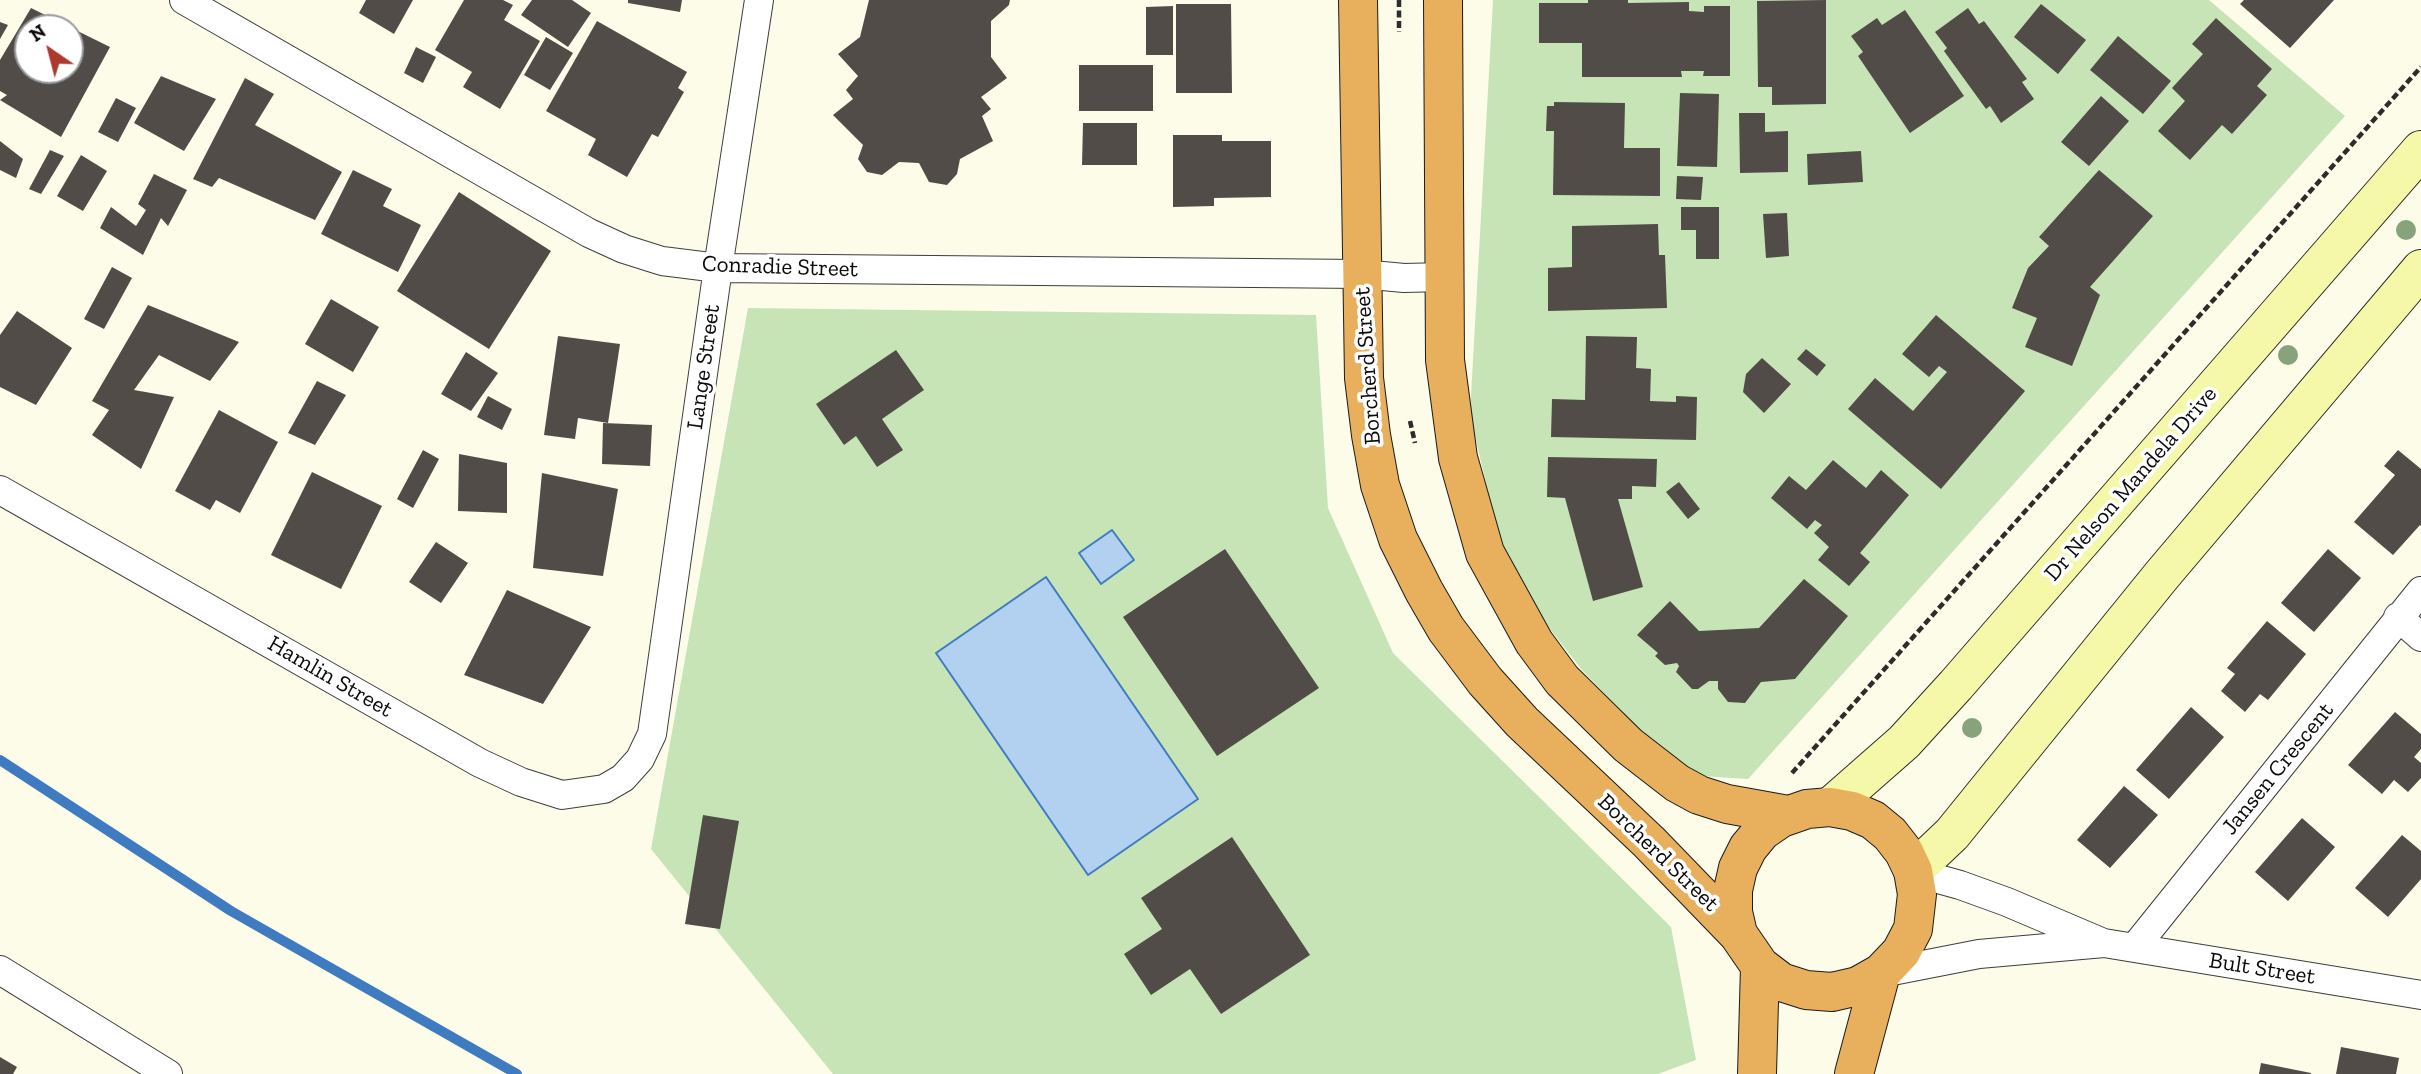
<!DOCTYPE html>
<html>
<head>
<meta charset="utf-8">
<style>
  body { margin:0 }
  #map { position:relative; width:2421px; height:1074px; overflow:hidden; background:#fdfce8; font-family:"Zilla Slab",serif }
  canvas { display:block }
  .north { position:absolute; left:14px; top:14px; width:70px; height:70px; box-sizing:border-box; background:#fff; border:2px solid #9d9d9d; border-radius:50%; rotate:325deg; font-size:19px; font-weight:700; line-height:28px; text-align:center; color:#0a0a0a }
  .north::after { content:''; display:block; margin:auto; width:24px; height:32px; background:#ad3a2f; clip-path:polygon(50% 0,100% 100%,50% 72%,0 100%) }
</style>
</head>
<body>
<div id="map">
<canvas width="2421" height="1074"></canvas>
<div class="north">N</div>
</div>
<script>
const c = document.querySelector('canvas').getContext('2d');
c.lineJoin = 'round';
function fill(path, color) {
  c.fillStyle = color;
  c.fill(path, 'evenodd');
}
function poly(rows) {
  const path = new Path2D();
  for (const r of rows) {
    path.moveTo(r[0], r[1]);
    for (let i = 2; i < r.length; i += 2) path.lineTo(r[i], r[i + 1]);
  }
  return path;
}
function stroke(path, color, width, dash) {
  c.strokeStyle = color;
  c.lineWidth = width;
  c.lineCap = dash ? 'butt' : 'round';
  c.setLineDash(dash || []);
  c.stroke(path);
}
function write(font, color, halo, rows, align = 'center') {
  c.font = font + ' "Zilla Slab",serif';
  c.lineWidth = 7;
  c.setLineDash([]);
  c.textBaseline = 'middle';
  c.strokeStyle = halo;
  c.fillStyle = color;
  for (const [text, x, y, turn = 0] of rows) {
    c.save();
    c.translate(x, y);
    c.rotate((+turn || 0) * Math.PI / 180);
    c.textAlign = isNaN(turn) ? turn : align;
    if (halo) c.strokeText(text, 0, 0);
    c.fillText(text, 0, 0);
    c.restore();
  }
}
const green = poly([
  [1493,0,2209,0,2345,116,1748,779,1701,776,1657,748,1582,670,1535,610,1499,540,1470,414],
  [748,308,1316,315,1328,508,1393,653,1671,927,1696,1060,1658,1074,833,1074,651,849]
]);
const water = poly([
  [1112,530,1134,560,1101,584,1079,553,1112,530],
  [1046,577,1198,799,1088,875,936,653,1046,577]
]);
const stream = poly([
  [0,760,231,911,517,1074]
]);
const building = poly([
  [366,0,413,0,394,34,359,13],
  [464,0,503,0,513,5,504,20,540,41,500,109,463,87,472,72,435,50],
  [532,0,572,0,591,13,568,47,521,15],
  [628,0,682,0,680,12,628,3],
  [869,0,1010,0,1009,5,991,21,991,57,1007,78,981,97,991,109,982,116,993,141,960,159,957,174,947,185,929,182,919,163,899,162,882,175,867,172,858,159,863,145,833,115,853,99,846,90,858,76,838,54,860,37],
  [1588,0,1628,0,1628,3,1689,2,1689,11,1704,12,1704,6,1730,6,1730,76,1703,76,1704,71,1681,71,1682,77,1582,77,1582,43,1539,43,1539,3,1588,3],
  [1826,0,1826,104,1772,105,1772,87,1758,87,1757,1],
  [2244,0,2334,0,2290,48,2240,4],
  [1176,4,1231,4,1232,93,1176,93],
  [2041,4,2086,40,2058,74,2014,37],
  [1173,6,1173,55,1146,55,1146,7],
  [31,8,110,47,61,137,0,100,7,95,0,91,0,60],
  [28,28,70,28,70,70,28,70],
  [1968,8,1979,24,1984,21,2027,79,2022,82,2034,99,2001,123,1990,106,1986,109,1944,51,1947,48,1935,32],
  [1905,10,1964,96,1910,133,1858,56,1863,52,1851,36,1877,18,1882,25],
  [2216,18,2272,69,2257,86,2267,95,2232,134,2222,125,2190,160,2158,131,2185,101,2172,88,2203,54,2192,44],
  [597,21,687,72,678,88,684,92,658,137,652,134,627,177,588,155,596,139,546,111],
  [0,22,8,25,0,39],
  [2118,36,2171,81,2143,114,2090,70],
  [546,37,573,53,550,90,524,75],
  [416,47,436,57,423,83,404,73],
  [1079,65,1153,65,1153,111,1079,111],
  [161,76,216,99,184,151,134,123],
  [245,78,274,94,255,125,342,172,315,220,219,178,212,187,193,179],
  [1680,93,1719,94,1717,167,1677,166],
  [2101,96,2129,121,2089,166,2061,142],
  [116,98,136,108,118,142,98,132],
  [1554,102,1625,103,1624,148,1660,148,1660,196,1553,195,1554,131,1546,131,1547,106,1554,106],
  [1739,113,1765,113,1765,132,1788,131,1788,172,1740,173],
  [1083,123,1137,123,1137,165,1082,165],
  [1173,135,1222,135,1222,141,1271,141,1271,197,1214,198,1214,206,1173,207],
  [0,141,23,159,16,178,0,170],
  [50,150,64,156,41,194,29,189],
  [1861,151,1863,182,1808,185,1807,154],
  [81,155,107,171,83,211,57,196],
  [353,170,392,189,383,206,421,225,398,272,321,234],
  [2099,170,2153,216,2090,287,2100,295,2072,366,2025,347,2037,318,2012,308,2028,268,2049,246,2039,237],
  [154,174,187,190,168,226,161,218,143,255,100,228,111,207,136,226,146,210,138,204],
  [1677,176,1703,177,1701,200,1676,199],
  [459,192,551,251,489,349,397,291],
  [1681,207,1719,207,1719,259,1696,259,1696,230,1681,230],
  [1787,213,1789,256,1766,258,1763,214],
  [1658,224,1659,255,1665,255,1667,308,1548,311,1548,268,1572,267,1572,226],
  [112,267,132,278,104,329,84,319],
  [331,299,379,327,353,372,305,344],
  [148,305,239,342,210,381,159,355,134,390,174,397,141,469,92,435,109,410,92,401],
  [17,311,72,348,36,405,0,387,0,335],
  [1936,315,2025,391,1941,489,1848,409,1875,378,1913,411,1947,372,1939,366,1929,377,1902,354],
  [558,336,620,344,608,423,578,418,575,439,544,435],
  [1586,336,1637,337,1636,368,1651,369,1650,401,1676,402,1676,396,1697,397,1696,440,1551,437,1552,399,1585,400],
  [1806,349,1826,365,1817,376,1797,359],
  [896,350,924,390,882,419,903,450,877,467,856,436,844,445,816,404],
  [466,352,498,373,471,411,441,394],
  [1762,358,1791,384,1764,413,1743,392,1746,374],
  [317,381,346,395,315,445,288,433],
  [488,396,512,409,502,430,477,417],
  [219,410,278,442,240,513,216,500,210,510,175,491],
  [603,423,652,425,650,466,602,464],
  [423,450,439,459,413,508,397,499],
  [2398,450,2421,469,2421,526,2420,525,2393,555,2354,522,2395,475,2384,466],
  [459,454,507,463,507,513,458,511],
  [1548,457,1657,459,1656,487,1632,486,1632,499,1618,499,1643,587,1593,601,1565,498,1547,497],
  [1833,460,1866,488,1881,470,1909,495,1860,553,1870,562,1849,586,1818,560,1829,547,1814,533,1822,525,1815,520,1807,529,1771,498,1789,476,1806,490],
  [312,472,382,506,341,589,271,555],
  [542,473,618,489,603,576,533,568],
  [1679,482,1700,509,1688,519,1666,492],
  [436,542,468,563,441,603,409,582],
  [1225,549,1319,688,1217,756,1123,617],
  [2328,549,2361,578,2314,632,2281,603],
  [1804,579,1848,616,1795,679,1761,682,1745,703,1728,702,1718,689,1718,681,1709,681,1698,689,1692,689,1676,672,1679,666,1677,663,1665,665,1655,656,1658,653,1637,635,1670,601,1699,631,1759,628],
  [507,590,591,627,543,704,464,675],
  [2267,621,2306,654,2268,700,2260,694,2245,712,2221,691,2235,674,2227,668],
  [2191,707,2224,737,2169,799,2136,770],
  [2395,712,2421,734,2421,749,2414,757,2421,763,2421,778,2408,792,2394,780,2382,794,2348,765],
  [2124,786,2158,815,2110,868,2077,840],
  [703,815,739,821,720,929,685,924],
  [2302,818,2335,847,2288,901,2255,872],
  [2402,835,2421,851,2421,879,2388,917,2355,888],
  [1232,837,1310,955,1221,1014,1190,969,1151,995,1124,954,1162,929,1141,898],
  [2341,1047,2399,1058,2396,1074,2336,1074],
  [0,1057,17,1067,13,1074,0,1074],
  [2261,1063,2311,1073,2311,1074,2259,1074]
]);
const path = poly([
  [1399,0,1399,32],
  [1410,421,1415,443],
  [1792,773,2421,67]
]);
const street = poly([
  [184,0,589,233,624,249,662,261,718,268,1361,274,1404,278,1444,277],
  [0,490,480,763,521,782,562,795,604,789,623,778,640,759,652,734,718,268,759,0],
  [2398,617,2421,637],
  [1913,872,1960,885,2007,902,2101,942],
  [2135,947,2421,591],
  [0,970,168,1074],
  [1882,973,1979,954,2104,943,2421,995]
]);
const secondary = poly([
  [1830,807,1904,742,1956,685,2421,150],
  [1913,871,1952,834,2162,575,2421,269]
]);
const highway = poly([
  [1358,0,1364,378,1371,435,1380,485,1398,539,1424,591,1446,629,1485,681,1522,722,1649,842,1738,934],
  [1443,0,1445,360,1458,458,1485,553,1534,642,1562,680,1628,745,1677,783,1699,795,1727,804,1788,815],
  [1757,1074,1760,966],
  [1854,1074,1881,973,1901,952,1913,929,1917,894,1913,871,1904,852,1890,834,1873,820,1852,811,1830,807,1807,809,1781,818,1762,831,1748,848,1738,868,1733,890,1733,912,1738,934,1760,966,1781,982,1806,990,1832,992,1858,986,1881,973]
]);
const trees = [
  [2406,230],
  [2288,355],
  [1972,728]
];
const streetNames = [
  ["Conradie Street",780,267,2],
  ["Borcherd Street",1368,366,-94],
  ["Lange Street",704,367,-82],
  ["Dr Nelson Mandela Drive",2131,484,-49],
  ["Hamlin Street",330,677,30],
  ["Jansen Crescent",2278,769,-51],
  ["Borcherd Street",1658,853,44],
  ["Bult Street",2262,969,9]
];
fill(green, '#c7e4b6');
fill(water, '#b2d0f0');
stroke(water, '#3f7bc0', 2);
stroke(stream, '#3f7bc0', 10);
fill(building, '#514c47');
stroke(street, '#3d3d3d', 30);
stroke(secondary, '#2c2c2c', 40);
stroke(highway, '#1b1b1b', 40);
stroke(path, '#2c2c2c', 4.5, [7, 3.5]);
stroke(street, '#fff', 28);
stroke(secondary, '#f6f8a9', 38);
stroke(highway, '#e8af5c', 38);
c.fillStyle = '#86a37b';
for (const [x, y] of trees) {
  c.beginPath();
  c.arc(x, y, 10, 0, 2 * Math.PI);
  c.fill();
}
write('23px', '#0a0a0a', '#fff', streetNames);
</script>
</body>
</html>
